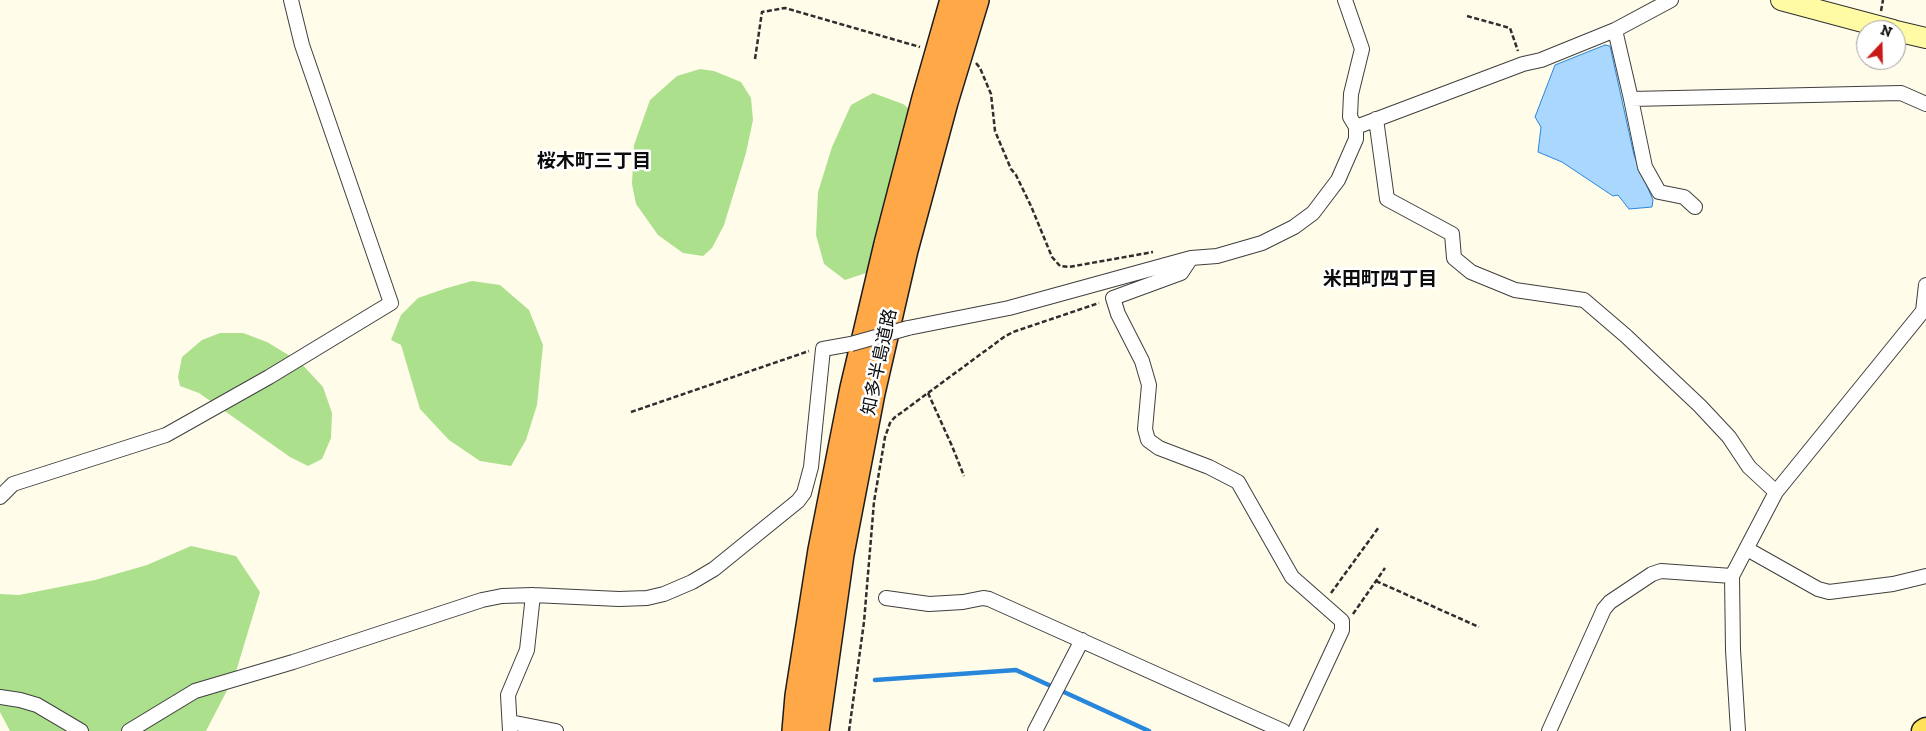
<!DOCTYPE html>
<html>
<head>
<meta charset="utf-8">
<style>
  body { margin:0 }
  #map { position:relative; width:1926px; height:731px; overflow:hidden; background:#fffcea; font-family:"Zilla Slab",serif }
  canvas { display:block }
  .north { position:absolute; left:1856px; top:20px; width:50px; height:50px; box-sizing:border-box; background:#fff; border:1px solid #9e9e9e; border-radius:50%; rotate:21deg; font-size:14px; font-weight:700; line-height:20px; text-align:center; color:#0c0c0c }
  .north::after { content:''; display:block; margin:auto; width:18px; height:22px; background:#ca1a16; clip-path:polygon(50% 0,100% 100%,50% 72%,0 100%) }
</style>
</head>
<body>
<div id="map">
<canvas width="1926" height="731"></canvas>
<div class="north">N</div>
</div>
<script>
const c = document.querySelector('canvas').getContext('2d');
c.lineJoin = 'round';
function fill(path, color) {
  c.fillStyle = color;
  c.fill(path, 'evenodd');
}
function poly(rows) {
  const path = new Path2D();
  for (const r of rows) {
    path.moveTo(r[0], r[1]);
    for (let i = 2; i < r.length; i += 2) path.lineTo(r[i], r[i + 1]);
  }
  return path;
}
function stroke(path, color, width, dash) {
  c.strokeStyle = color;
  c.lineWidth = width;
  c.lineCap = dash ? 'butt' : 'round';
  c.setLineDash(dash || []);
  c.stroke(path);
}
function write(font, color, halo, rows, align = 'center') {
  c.font = font + ' "Zilla Slab","Noto Sans JP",serif';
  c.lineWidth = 5;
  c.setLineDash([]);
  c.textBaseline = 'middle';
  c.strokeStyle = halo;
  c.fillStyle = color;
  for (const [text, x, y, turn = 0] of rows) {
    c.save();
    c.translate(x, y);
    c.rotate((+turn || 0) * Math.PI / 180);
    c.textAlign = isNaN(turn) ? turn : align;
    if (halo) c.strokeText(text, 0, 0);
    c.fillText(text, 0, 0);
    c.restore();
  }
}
const forest = poly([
  [700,69,714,71,741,82,751,98,753,120,746,153,724,225,712,248,703,256,683,253,658,235,636,204,632,184,634,145,650,100,677,76],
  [873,93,903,104,942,135,875,270,845,280,824,264,816,235,818,192,832,147,851,105],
  [472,281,500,285,529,310,543,345,537,405,526,440,511,466,480,461,449,440,420,409,401,345,391,340,401,315,418,298,447,288],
  [220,333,243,333,267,342,300,362,323,387,332,413,331,438,322,459,308,466,290,457,199,393,180,386,178,377,182,357,202,340],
  [191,546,236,556,260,592,235,675,206,731,10,731,0,712,0,594,19,595,95,580,147,565]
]);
const water = poly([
  [1605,45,1610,46,1634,155,1653,200,1652,207,1629,209,1618,195,1613,196,1562,162,1538,152,1541,127,1535,117,1555,65,1605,45]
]);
const stream = poly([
  [875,680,1016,670,1149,731]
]);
const path = poly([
  [1881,11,1883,0],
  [1467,16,1510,28,1518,51],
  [755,59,762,12,785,8,920,47],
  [976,63,980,68,991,94,995,131,1011,169,1016,175,1031,206,1052,257,1060,266,1069,267,1153,252],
  [928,393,952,446,964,476],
  [631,412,809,351],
  [1376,581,1479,627],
  [1331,593,1379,527],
  [1353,614,1385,568],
  [849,731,864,622,874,502,885,437,890,423,894,418,1004,337,1013,332,1099,303]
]);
const street = poly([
  [1615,30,1631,99,1901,93,1926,104],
  [1631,99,1645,167,1659,192,1684,197,1695,207],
  [1376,119,1387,199,1452,234,1454,258,1471,272,1515,290,1584,300,1626,336,1700,406,1729,437,1749,467,1776,492],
  [1356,127,1523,64,1541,60,1615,30,1671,0],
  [1191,258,1181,273,1113,298,1118,314,1142,361,1149,385,1145,429,1148,440,1159,448,1209,467,1238,482,1292,577,1342,621,1342,630,1295,731],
  [908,328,1009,308,1191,258,1217,256,1262,243,1294,227,1313,213,1338,180,1356,139,1356,127,1350,117,1351,94,1362,49,1345,0],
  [0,497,13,484,166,435,269,377,391,303,302,45,291,0],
  [1747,549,1818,589,1829,592,1893,584,1926,576],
  [886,598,929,604,963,602,983,598,989,599,1283,731],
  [0,697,20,700,37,705,81,731],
  [510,722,556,731],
  [129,731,195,691,293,662,482,600,502,596,533,595,619,599,647,598,664,594,692,582,714,569,798,501,804,493,811,467,823,349,851,344],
  [510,731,508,695,527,650,533,595],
  [1035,731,1082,640],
  [1549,731,1604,609,1610,602,1652,574,1661,571,1732,576],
  [1738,731,1733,650,1732,576,1776,492,1923,311,1926,285]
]);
const secondary = poly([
  [1781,0,1893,30],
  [1896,31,1926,38]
]);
const primary = poly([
  [1923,731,1926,729]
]);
const highway = poly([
  [795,731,798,696,821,550,853,388,887,244,925,98,953,0],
  [816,731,841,554,872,393,905,250,945,102,976,0]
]);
const streetBridge = poly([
  [851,344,908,328]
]);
const streetNames = [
  ["知多半島道路",880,362,-78]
];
const neighbourhoodNames = [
  ["桜木町三丁目",594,162],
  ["米田町四丁目",1380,280]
];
fill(forest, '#ade08d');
fill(water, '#a9d7fd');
stroke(water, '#2887db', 1);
stroke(stream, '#2887db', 4.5);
stroke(street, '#3f3f3f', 16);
stroke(secondary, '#2e2e2e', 22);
stroke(primary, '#1d1d1d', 25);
stroke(highway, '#1d1d1d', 28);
stroke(path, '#2e2e2e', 2.5, [5, 2.5]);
stroke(street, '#fff', 14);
stroke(secondary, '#fffba5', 20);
stroke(primary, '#ffe25a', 22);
stroke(highway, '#ffa848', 25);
stroke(streetBridge, '#3f3f3f', 16, []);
stroke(streetBridge, '#fff', 14);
write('18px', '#0c0c0c', '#fff', streetNames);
write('bold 19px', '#0c0c0c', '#fff', neighbourhoodNames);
</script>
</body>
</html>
